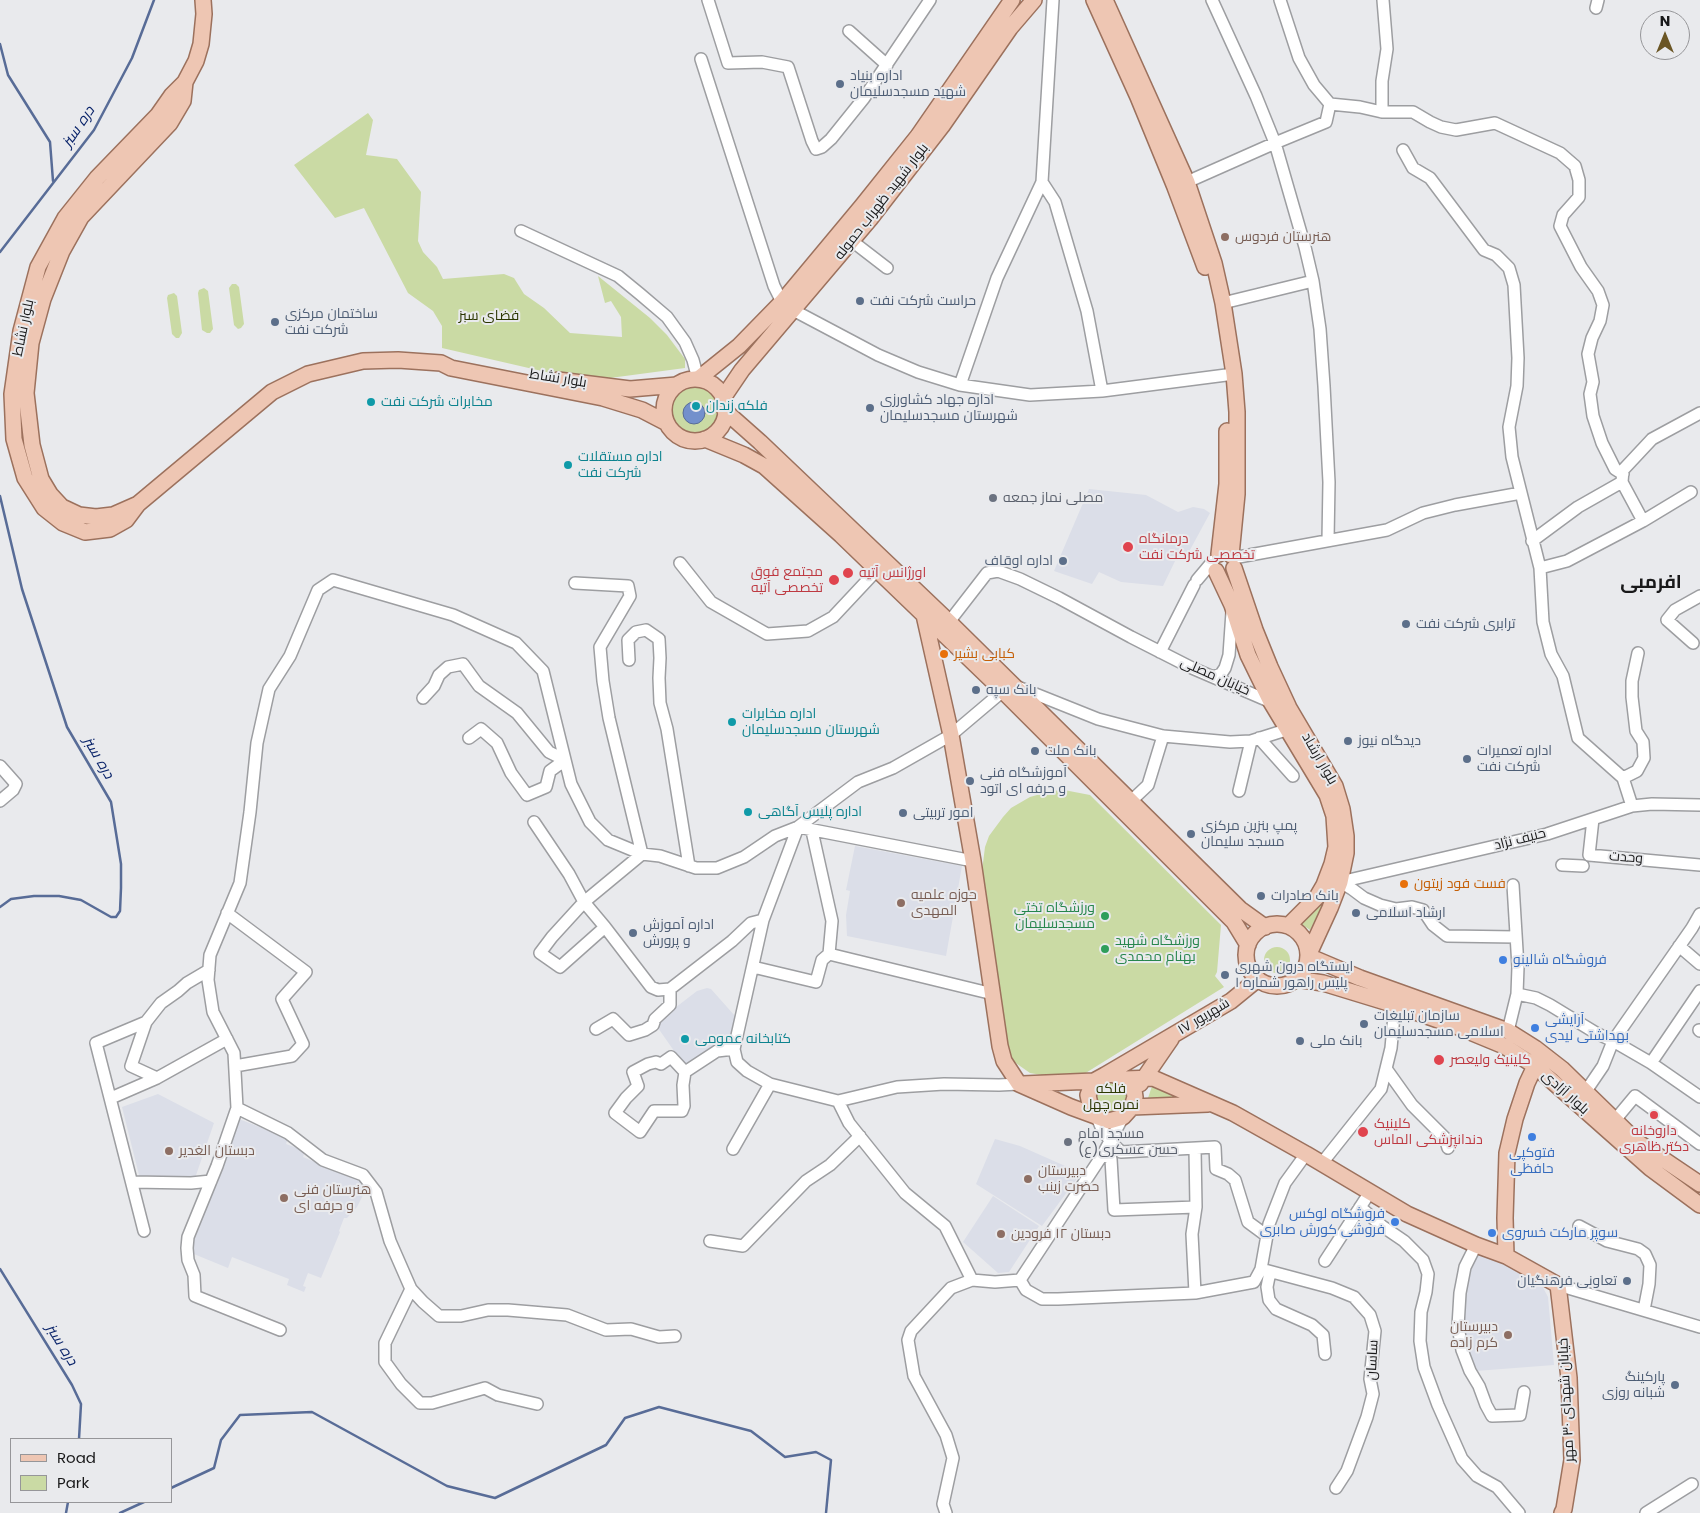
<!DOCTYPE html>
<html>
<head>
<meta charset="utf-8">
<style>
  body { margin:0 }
  #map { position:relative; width:1700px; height:1513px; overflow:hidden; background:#e9eaed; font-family:Poppins,sans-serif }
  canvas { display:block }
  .legend { position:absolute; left:10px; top:1438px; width:162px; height:65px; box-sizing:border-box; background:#e9eaed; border:1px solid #969699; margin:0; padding:6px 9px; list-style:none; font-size:15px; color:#19191a }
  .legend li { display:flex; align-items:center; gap:10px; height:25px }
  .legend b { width:25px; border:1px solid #969699 }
  .north { position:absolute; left:1640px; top:10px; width:50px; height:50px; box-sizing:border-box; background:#e9eaed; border:1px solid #969699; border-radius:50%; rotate:0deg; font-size:14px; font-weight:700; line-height:20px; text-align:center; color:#19191a }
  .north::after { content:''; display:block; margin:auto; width:18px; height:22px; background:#6b5625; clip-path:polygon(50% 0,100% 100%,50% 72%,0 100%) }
</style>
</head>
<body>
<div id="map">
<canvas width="1700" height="1513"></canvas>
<ul class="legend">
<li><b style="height:6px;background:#eec6b3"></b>Road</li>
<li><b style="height:14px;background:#cadaa4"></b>Park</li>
</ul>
<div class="north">N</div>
</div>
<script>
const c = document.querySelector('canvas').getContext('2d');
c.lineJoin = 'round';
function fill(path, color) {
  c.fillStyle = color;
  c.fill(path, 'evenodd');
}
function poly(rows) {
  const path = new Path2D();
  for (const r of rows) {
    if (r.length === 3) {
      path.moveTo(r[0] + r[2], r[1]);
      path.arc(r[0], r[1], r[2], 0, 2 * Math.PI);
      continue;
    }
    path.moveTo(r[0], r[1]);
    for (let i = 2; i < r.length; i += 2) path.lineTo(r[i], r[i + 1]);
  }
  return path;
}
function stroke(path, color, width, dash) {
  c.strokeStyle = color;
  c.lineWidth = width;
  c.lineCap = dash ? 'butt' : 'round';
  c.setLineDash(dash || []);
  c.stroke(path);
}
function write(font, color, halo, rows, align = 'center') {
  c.font = font + ' Poppins,Cairo,sans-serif';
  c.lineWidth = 4;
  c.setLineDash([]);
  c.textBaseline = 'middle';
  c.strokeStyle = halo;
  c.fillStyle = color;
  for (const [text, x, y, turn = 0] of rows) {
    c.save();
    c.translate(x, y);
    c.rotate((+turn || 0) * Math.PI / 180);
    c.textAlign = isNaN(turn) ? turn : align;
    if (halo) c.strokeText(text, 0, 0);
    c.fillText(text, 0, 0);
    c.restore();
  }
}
const built = poly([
  [1089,489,1146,495,1178,512,1193,507,1204,509,1210,513,1184,561,1176,559,1163,586,1121,582,1099,572,1092,584,1054,571],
  [855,846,962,866,946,956,847,936,846,915,850,891,846,890],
  [707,988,711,989,735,1016,732,1036,729,1040,686,1068,658,1028,658,1021,697,991],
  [158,1094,214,1123,194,1181,140,1179,122,1107],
  [239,1119,288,1138,286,1144,305,1151,303,1157,359,1181,366,1189,357,1207,347,1218,344,1218,339,1231,340,1232,321,1278,308,1273,303,1286,306,1287,304,1292,287,1285,289,1279,232,1257,228,1268,189,1252,197,1233,194,1230],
  [995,1139,1020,1146,1081,1173,1042,1226,976,1184],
  [993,1196,1039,1226,1009,1272,998,1273,963,1242],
  [1477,1251,1513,1266,1539,1280,1548,1297,1554,1365,1476,1371,1468,1361,1462,1310,1464,1282]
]);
const green = poly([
  [368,113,373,120,366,155,397,159,421,192,418,241,423,252,437,267,443,279,504,274,514,278,524,294,544,308,570,333,622,337,621,317,611,301,605,303,598,276,650,318,667,335,685,359,685,368,610,378,559,375,442,348,442,326,433,311,408,293,364,208,335,218,294,165],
  [232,284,236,284,239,287,244,324,241,328,238,329,234,325,229,288],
  [204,288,208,291,213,329,210,333,207,333,202,330,198,293,199,290],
  [174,293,177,296,182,333,179,338,176,338,172,334,167,298,168,295],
  [695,412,25],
  [1064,790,1090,795,1221,925,1217,972,1215,976,1224,987,1084,1074,1072,1076,1047,1076,1030,1073,1010,1059,1005,1048,981,879,985,847,989,836,1003,817,1011,808,1030,797,1051,791],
  [1323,896,1326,898,1310,930,1300,923],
  [1277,960,13],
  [1113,1077,1131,1094,1119,1115,1100,1114,1093,1091],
  [1152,1086,1184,1097,1184,1100,1148,1098]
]);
const water = poly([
  [694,413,11]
]);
const stream = poly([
  [0,44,8,75,50,142,53,181],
  [0,252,94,130,132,58,154,0],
  [0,496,22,589,67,727,111,802,121,864,121,888,120,911,116,917,111,917,81,900,59,896,34,896,11,899,0,907],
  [0,1269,72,1385,81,1404,79,1439],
  [171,1488,214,1468,221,1440,240,1415,312,1412,447,1486,495,1498,606,1445,625,1418,659,1407,751,1431,785,1457,816,1452,831,1460,826,1513],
  [66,1513,68,1502],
  [120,1513,144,1502]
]);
const minor = poly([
  [708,0,728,63,762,62,788,67,812,141,816,149,822,147,831,139,864,98,930,0],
  [1053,0,1042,182,1055,202,1087,311,1102,391],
  [1212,0,1256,96,1275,143,1305,247,1313,281,1320,329,1324,386,1329,482,1328,540],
  [1280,0,1299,58,1314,85,1330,104,1360,107,1382,112,1413,112,1430,122,1441,127,1456,130,1495,123,1560,153,1575,166,1579,180,1579,197,1563,215,1560,226,1581,267,1598,291,1603,305,1600,321,1592,338,1588,354,1593,382,1590,394,1593,416,1602,443,1615,469,1623,474],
  [1596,8,1598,0],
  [849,31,887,65],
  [701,59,774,286,782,302],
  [1382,112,1382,81,1387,49,1383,0],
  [1403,150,1413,168,1430,178,1484,250,1496,255,1509,268,1514,285,1518,358,1517,386,1509,427,1512,457,1540,568,1543,622,1551,654,1563,676,1578,738,1623,778,1632,806],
  [1187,182,1275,143,1326,122,1330,104],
  [521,231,618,276,640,294,667,317,685,342,693,360,698,379],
  [852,241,887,268],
  [1223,303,1313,281],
  [793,310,878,355,918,372,960,385,1030,395,1102,391,1234,374],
  [960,385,997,278,1042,182],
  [1643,521,1691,492],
  [1532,541,1578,507,1622,482,1623,470,1652,439,1700,413],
  [1233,558,1387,530,1423,513,1455,505,1521,493],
  [680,563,711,602,767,634,808,631,833,617,877,570],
  [1540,568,1567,561,1643,521,1622,482],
  [1197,580,1213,561],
  [949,622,987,573,998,571,1020,579,1059,598,1131,637,1192,668,1271,702],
  [1693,643,1667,620,1675,610,1700,596],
  [1160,652,1194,585],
  [629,660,628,640,636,632,646,630,659,639,660,658,659,678,660,703,667,729,689,866],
  [1213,677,1221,674,1225,668,1229,655,1232,612],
  [1018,687,1098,719,1163,736,1230,742,1251,741,1289,729],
  [423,698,434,686,439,675,448,667,463,664,479,686,517,713,549,752,565,760,550,771,546,787,527,795,511,773,497,743,481,729,469,738],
  [1259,738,1293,776],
  [0,766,16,784,13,790,0,801],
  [1623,778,1637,771,1644,758,1643,742,1636,731,1632,697,1632,681,1638,653],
  [1239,791,1251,741],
  [1130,802,1148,785,1163,736],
  [1593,819,1589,855,1700,865],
  [534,822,569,874,584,902,642,854,609,718,603,681,600,647,630,596,628,586,575,583],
  [812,831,832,921,829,954,993,994],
  [1562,865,1583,866],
  [1340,882,1547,834,1632,806,1652,804,1700,805],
  [1340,882,1352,889,1364,898,1380,905,1396,909,1412,907,1423,910,1433,925,1447,936,1516,937],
  [584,902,605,927,560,967,540,953,552,937,584,902],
  [227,913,306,972,282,999,303,1044,292,1056,235,1066],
  [763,920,734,1049,737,1062,747,1071,770,1084,838,1101,897,1087,944,1084,999,1085,1019,1084],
  [605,927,651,987,658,990,670,989,732,941,751,923,763,920,798,827,973,861],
  [1679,946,1700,964],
  [753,967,816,982,822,960,829,954],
  [1517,994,1536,998,1550,1005,1596,1033,1613,1041,1651,1063,1700,1097],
  [146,1022,131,1066,157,1078],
  [596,1029,613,1019,629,1035,645,1030,653,1025,655,1019,670,1005,670,989],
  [1699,1030,1700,1031],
  [1508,1031,1517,994,1518,967,1513,885],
  [1651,1063,1700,991],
  [1387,1070,1412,1105,1445,1138,1448,1148],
  [685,1072,683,1085,684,1106,682,1111,654,1111,640,1132,615,1113,626,1098,638,1086,633,1072,648,1064,656,1062,661,1064,671,1057,685,1072,717,1051,734,1049],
  [1586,1091,1603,1066,1613,1041,1692,928,1700,914],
  [111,1098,157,1078,227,1039],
  [838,1101,849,1123,905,1193,945,1226,972,1280],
  [237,1108,217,1166,188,1237,187,1248,188,1260,194,1275,195,1296,280,1330],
  [1096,1115,1102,1129,1111,1142,1121,1152,1215,1147,1216,1169,1228,1174,1235,1180,1248,1222,1267,1236],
  [1615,1120,1635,1096,1700,1144],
  [733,1149,770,1084],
  [1195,1149,1196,1207],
  [1103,1154,1111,1159,1114,1210,1196,1207,1192,1234,1195,1293],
  [1322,1163,1381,1089,1391,1048,1395,1005],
  [132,1182,191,1183,211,1181],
  [1360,1207,1382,1226,1404,1241,1423,1260,1428,1274,1426,1292,1421,1312,1420,1341,1424,1367,1438,1405,1462,1459,1477,1476,1497,1487,1519,1513],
  [1579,1226,1607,1241,1638,1249,1645,1254,1650,1265,1649,1284,1644,1310],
  [144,1231,96,1043,146,1022,161,1003,178,991,187,983,209,970],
  [710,1241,743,1246,806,1181,830,1165,860,1136],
  [1476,1245,1465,1267,1460,1293,1458,1326,1462,1350,1470,1371,1479,1386,1486,1405,1492,1416,1520,1415,1524,1392],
  [1325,1261,1370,1192],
  [1261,1269,1332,1288,1354,1297,1370,1315,1375,1331,1370,1379,1373,1394,1367,1417,1347,1471,1336,1488],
  [1270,1272,1267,1287,1269,1300,1276,1309,1312,1325,1323,1335,1325,1354],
  [1020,1280,1026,1290,1042,1299,1058,1299,1195,1293,1254,1282,1261,1269,1269,1224,1285,1183,1306,1154],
  [1020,1280,1103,1154,1123,1117],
  [1558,1285,1700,1327],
  [411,1289,385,1343,385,1362,401,1384,420,1403,432,1403,485,1388,498,1395,537,1404],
  [675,1336,659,1337,631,1329,606,1330,567,1315,508,1310,488,1310,461,1316,439,1316,423,1302,411,1289,390,1241,376,1192,363,1175,323,1160,288,1133,237,1108,234,1053,213,1012,208,980,210,955,240,883,250,812,257,743,269,689,290,656,318,590,333,580,453,615,516,643,543,671,571,784,590,822,608,840,642,854,660,856,696,868,717,868,744,857,775,836,798,827,858,782,893,768,951,735,1003,691],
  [946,1513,943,1504,953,1458,946,1435,914,1376,908,1340,911,1331,951,1288,972,1280,995,1282,1020,1280],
  [1646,1513,1692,1484]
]);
const major = poly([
  [203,0,204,14,201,44,196,61,185,82,172,95,158,115,97,178,65,218,38,267,21,331,12,394,14,439,25,478,44,508,63,523,85,532,110,529,126,520,138,504,272,392,308,374,363,361,398,360,441,363,451,368,603,398,642,410,667,423],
  [1094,0,1138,97,1175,187,1205,267],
  [1105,0,1187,182,1214,263,1223,303,1234,374,1237,412,1237,494,1231,555],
  [698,379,739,346,782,302,862,206,918,136,1012,0],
  [695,410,31],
  [558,380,630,389,677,385],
  [723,398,742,370,870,219,942,126,1010,28,1034,0],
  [725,411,760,442,949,622,1240,909,1265,927],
  [705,439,744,455,764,466,841,535,1003,691,1234,922,1248,945],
  [138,504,113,515,96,517,79,515,62,507,50,494,41,479,32,445,26,393,31,343,43,299,62,251,81,217,170,123,183,101,185,82],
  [1219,554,1227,484,1227,431],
  [1234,568,1255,630,1270,667,1289,708,1335,786,1342,809,1346,836,1346,853,1340,882,1330,908,1308,956,1360,978,1508,1031,1535,1048,1562,1069,1636,1141,1700,1184],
  [1216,571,1232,605,1248,655,1271,702,1327,795,1334,816,1336,847,1332,864,1324,885,1317,897,1288,926],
  [924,615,951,735,973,861,1000,1046,1004,1061,1019,1084,1071,1107,1109,1121,1123,1117,1132,1107,1135,1097,1134,1090,1125,1079,1112,1074,1105,1075,1094,1081,1088,1095,1091,1109,1096,1115],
  [1277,955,31],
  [1296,979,1323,983,1395,1005,1458,1027,1504,1046,1535,1066,1650,1168,1700,1205],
  [1105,1075,1231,1001,1258,979],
  [1125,1079,1153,1078,1233,1113,1306,1154,1407,1214,1476,1245,1506,1256,1558,1285,1569,1378,1572,1460,1564,1509,1562,1513],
  [1023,1084,1094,1081],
  [1140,1084,1171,1039],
  [1132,1107,1208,1104],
  [1506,1256,1505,1218,1507,1153,1515,1119,1527,1083,1535,1066]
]);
const markers = [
  [840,84,5,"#5c6f8a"],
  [1225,237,5,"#8d6e63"],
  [860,301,5,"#5c6f8a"],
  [275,322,5,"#5c6f8a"],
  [371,402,5,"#0f9aa8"],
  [696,406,5,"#0f9aa8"],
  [870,408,5,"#5c6f8a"],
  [568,465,5,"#0f9aa8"],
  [993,498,5,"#6b7280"],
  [1128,547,6,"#e0444e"],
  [1063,561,5,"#5c6f8a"],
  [848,573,6,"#e0444e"],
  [834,580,6,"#e0444e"],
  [1406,624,5,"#5c6f8a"],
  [944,654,5,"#e8710a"],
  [976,690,5,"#5c6f8a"],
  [732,722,5,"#0f9aa8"],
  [1348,741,5,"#5c6f8a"],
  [1035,751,5,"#5c6f8a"],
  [1467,759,5,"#5c6f8a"],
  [970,781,5,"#5c6f8a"],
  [748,812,5,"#0f9aa8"],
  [903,813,5,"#5c6f8a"],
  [1191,834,5,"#5c6f8a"],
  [1404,884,5,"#e8710a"],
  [1261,896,5,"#5c6f8a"],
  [901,903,5,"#8d6e63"],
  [1356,913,5,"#5c6f8a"],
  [1105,916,5,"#2e9e5b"],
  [633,933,5,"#5c6f8a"],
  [1105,949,5,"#2e9e5b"],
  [1503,960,5,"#3f7fe0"],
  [1225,975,5,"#5c6f8a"],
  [1364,1024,5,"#5c6f8a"],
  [1535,1028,5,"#3f7fe0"],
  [685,1039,5,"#0f9aa8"],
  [1300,1041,5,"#5c6f8a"],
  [1439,1060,6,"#e0444e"],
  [1654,1115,5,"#e0444e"],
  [1363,1132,6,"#e0444e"],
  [1532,1137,5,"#3f7fe0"],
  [1068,1142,5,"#6b7280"],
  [169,1151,5,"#8d6e63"],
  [1028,1179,5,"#8d6e63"],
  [284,1198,5,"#8d6e63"],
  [1395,1222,5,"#3f7fe0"],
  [1492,1233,5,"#3f7fe0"],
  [1001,1234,5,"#8d6e63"],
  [1627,1281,5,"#5c6f8a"],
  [1508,1335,5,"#8d6e63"],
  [1675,1385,5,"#5c6f8a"]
];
const serviceNames = [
  ["اداره بنیاد",850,76],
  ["شهید مسجدسلیمان",850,92],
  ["حراست شرکت نفت",870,301],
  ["ساختمان مرکزی",285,314],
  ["شرکت نفت",285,330],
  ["اداره جهاد کشاورزی",880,400],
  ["شهرستان مسجدسلیمان",880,416],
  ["اداره اوقاف",1053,561,"right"],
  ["ترابری شرکت نفت",1416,624],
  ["بانک سپه",986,690],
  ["دیدگاه نیوز",1358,741],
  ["بانک ملت",1045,751],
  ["اداره تعمیرات",1477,751],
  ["شرکت نفت",1477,767],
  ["آموزشگاه فنی",980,773],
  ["و حرفه ای اتود",980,789],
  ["امور تربیتی",913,813],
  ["پمپ بنزین مرکزی",1201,826],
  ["مسجد سلیمان",1201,842],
  ["بانک صادرات",1271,896],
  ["ارشاد اسلامی",1366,913],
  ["اداره آموزش",643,925],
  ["و پرورش",643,941],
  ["ایستگاه درون شهری",1235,967],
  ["پلیس راهور شماره ۱",1235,983],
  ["سازمان تبلیغات",1374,1016],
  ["اسلامی مسجدسلیمان",1374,1032],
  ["بانک ملی",1310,1041],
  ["تعاونی فرهنگیان",1617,1281,"right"],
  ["پارکینگ",1665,1377,"right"],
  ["شبانه روزی",1665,1393,"right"]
];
const streetNames = [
  ["بلوار شهید ظهراب حموله",882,202,-52],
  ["بلوار نشاط",24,328,-78],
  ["بلوار نشاط",558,379,9],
  ["خیابان مصلی",1215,677,24],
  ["بلوار ارشاد",1319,759,60],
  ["حنیف نژاد",1520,840,-14],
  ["وحدت",1626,858,5],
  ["۱۷ شهریور",1204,1017,-31],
  ["بلوار آزادی",1565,1093,42],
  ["ساسان",1373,1360,-87],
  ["خیابان شهدای ۳۰ مهر",1567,1400,-93]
];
const educationNames = [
  ["هنرستان فردوس",1235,237],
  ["حوزه علمیه",911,895],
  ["المهدی",911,911],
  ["دبستان الغدیر",179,1151],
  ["دبیرستان",1038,1171],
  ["حضرت زینب",1038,1187],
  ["هنرستان فنی",294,1190],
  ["و حرفه ای",294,1206],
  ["دبستان ۱۲ فرودین",1011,1234],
  ["دبیرستان",1498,1327,"right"],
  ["کرم زاده",1498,1343,"right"]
];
const parkNames = [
  ["فضای سبز",489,316],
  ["فلکه",1111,1089],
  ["نمره چهل",1111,1105]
];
const cultureNames = [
  ["مخابرات شرکت نفت",381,402],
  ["فلکه زندان",706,406],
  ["اداره مستقلات",578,457],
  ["شرکت نفت",578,473],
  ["اداره مخابرات",742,714],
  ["شهرستان مسجدسلیمان",742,730],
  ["اداره پلیس آگاهی",758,812],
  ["کتابخانه عمومی",695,1039]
];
const worshipNames = [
  ["مصلی نماز جمعه",1003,498],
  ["مسجد امام",1078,1134],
  ["حسن عسکری(ع)",1078,1150]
];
const healthNames = [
  ["درمانگاه",1139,539],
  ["تخصصی شرکت نفت",1139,555],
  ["مجتمع فوق",823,572,"right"],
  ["تخصصی آتیه",823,588,"right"],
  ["اورژانس آتیه",859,573],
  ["کلینیک ولیعصر",1450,1060],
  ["کلینیک",1374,1124],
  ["دندانپزشکی الماس",1374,1140],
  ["داروخانه",1654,1131,"center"],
  ["دکتر ظاهری",1654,1147,"center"]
];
const foodNames = [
  ["کبابی بشیر",954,654],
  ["فست فود زیتون",1414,884]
];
const leisureNames = [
  ["ورزشگاه تختی",1095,908],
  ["مسجدسلیمان",1095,924],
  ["ورزشگاه شهید",1115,941,"left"],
  ["بهنام محمدی",1115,957,"left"]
];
const shopNames = [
  ["فروشگاه شالینو",1513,960],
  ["آرایشی",1545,1020],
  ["بهداشتی لیدی",1545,1036],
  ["فتوکپی",1532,1153,"center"],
  ["حافظی",1532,1169,"center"],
  ["فروشگاه لوکس",1385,1214,"right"],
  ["فروشی کورش صابری",1385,1230,"right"],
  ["سوپر مارکت خسروی",1502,1233]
];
const waterNames = [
  ["دره سبز",79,127,-56],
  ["دره سبز",98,758,60],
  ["دره سبز",61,1345,58]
];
const districtNames = [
  ["افرمبی",1651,583]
];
fill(built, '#dbdee8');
fill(green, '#cadaa4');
fill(water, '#7390cc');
stroke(water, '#586c97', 1);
stroke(stream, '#586c97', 2.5);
stroke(minor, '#9d9ea1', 14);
stroke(major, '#9c715d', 18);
stroke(minor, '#fff', 11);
stroke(major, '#eec6b3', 15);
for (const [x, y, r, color] of markers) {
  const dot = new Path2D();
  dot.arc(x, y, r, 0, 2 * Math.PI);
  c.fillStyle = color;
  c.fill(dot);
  stroke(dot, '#e9eaed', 2);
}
write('14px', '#4e5e75', '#e9eaed', serviceNames, 'left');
write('14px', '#19191a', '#e9eaed', streetNames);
write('14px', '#785e54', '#e9eaed', educationNames, 'left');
write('14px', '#2d3802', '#e9eaed', parkNames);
write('14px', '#0d838f', '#e9eaed', cultureNames, 'left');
write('14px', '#5b616d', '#e9eaed', worshipNames, 'left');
write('14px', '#be3a42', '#e9eaed', healthNames, 'left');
write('14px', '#c56008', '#e9eaed', foodNames, 'left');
write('14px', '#27864d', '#e9eaed', leisureNames, 'right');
write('14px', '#366cbe', '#e9eaed', shopNames, 'left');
write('italic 15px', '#0a246a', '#e9eaed', waterNames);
write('bold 19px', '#19191a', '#e9eaed', districtNames);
</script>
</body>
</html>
